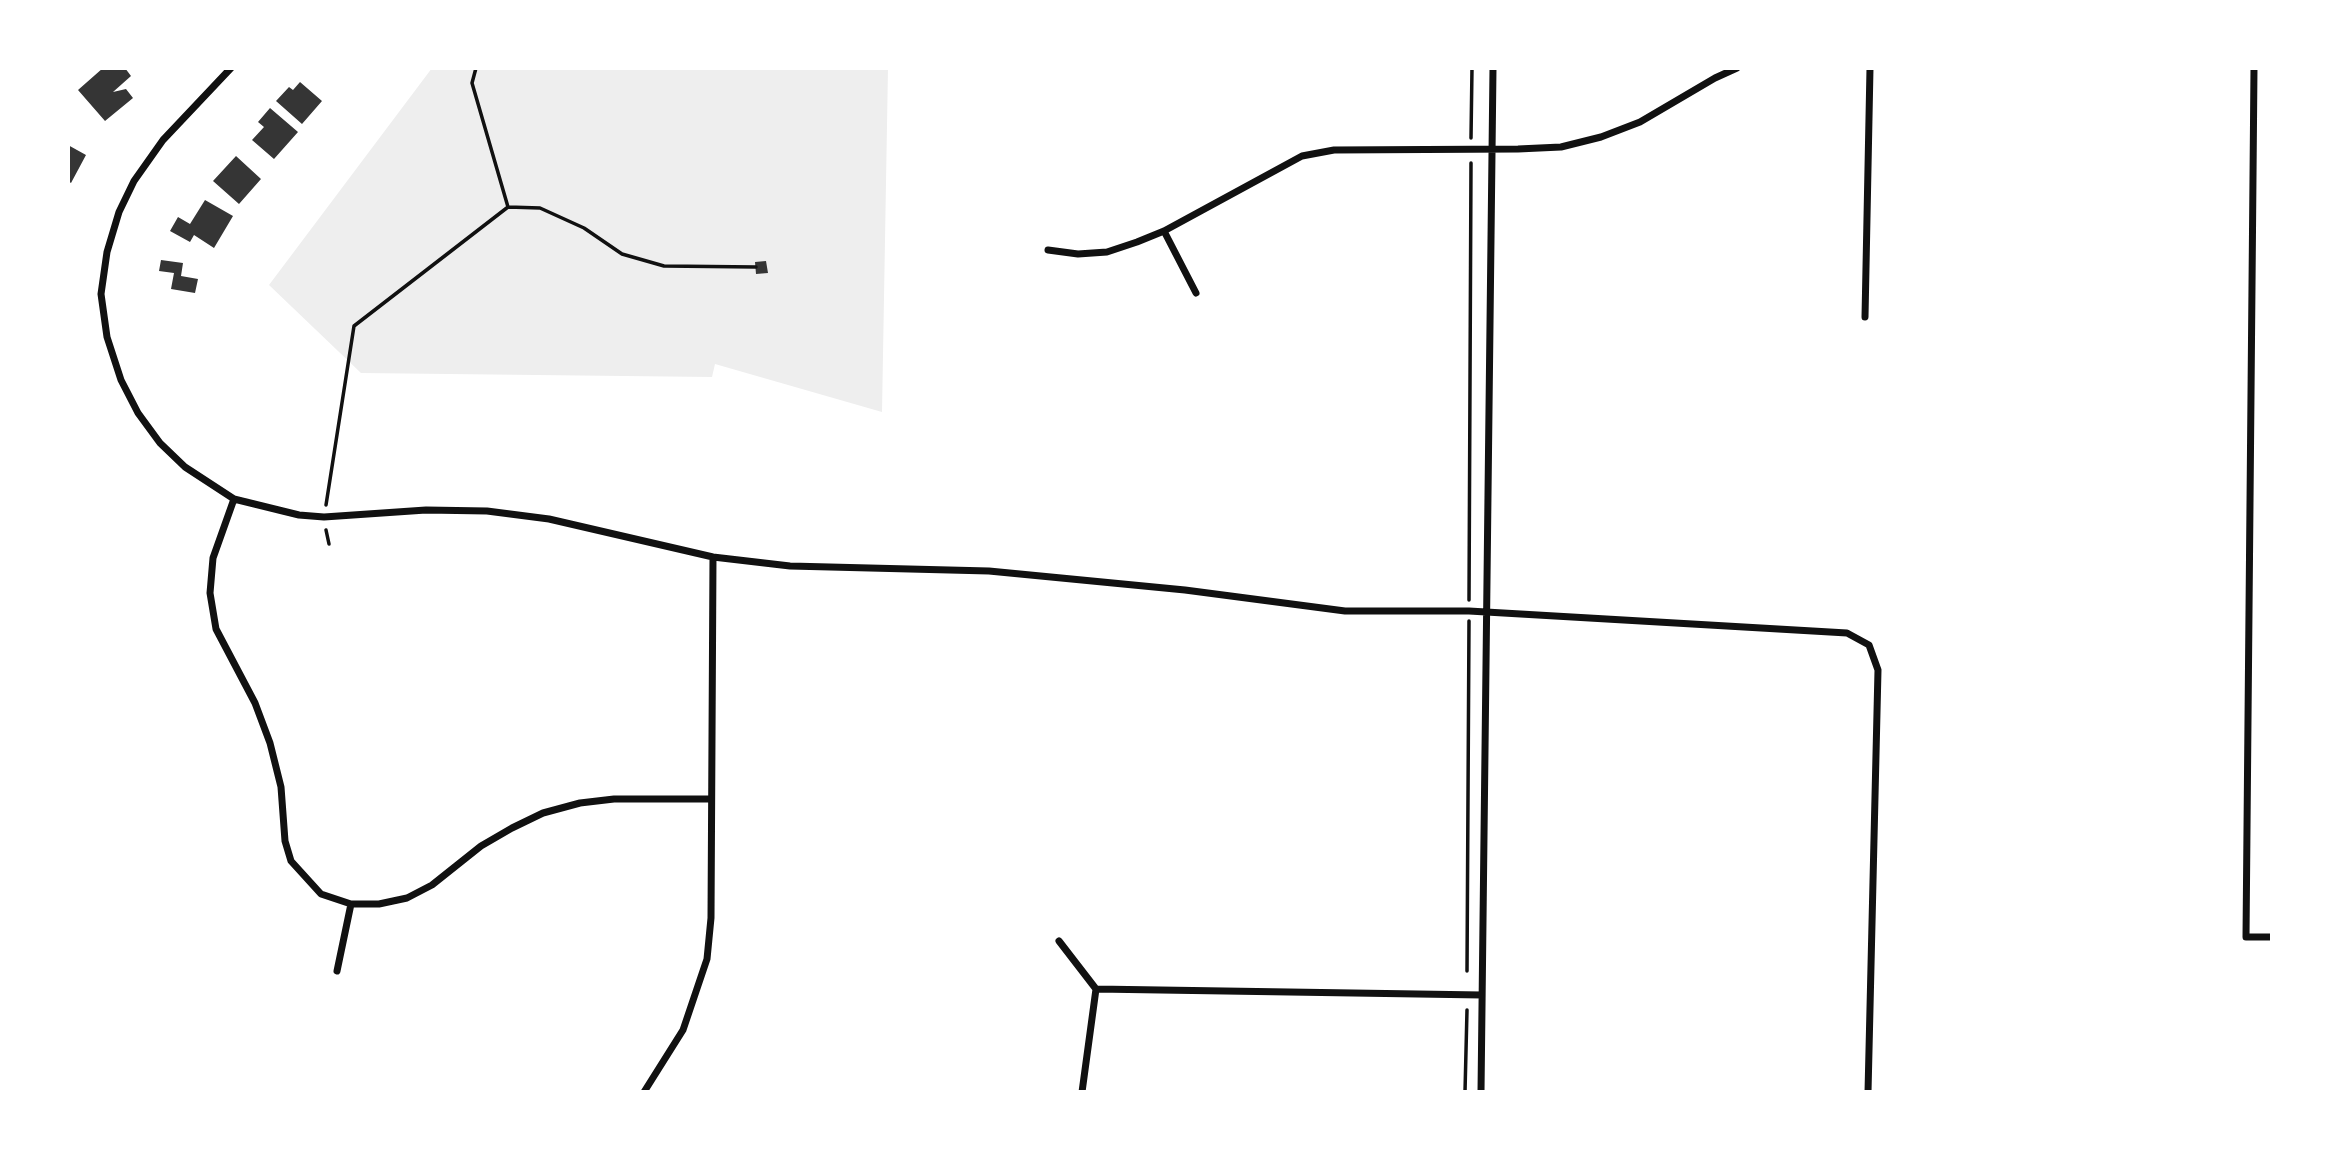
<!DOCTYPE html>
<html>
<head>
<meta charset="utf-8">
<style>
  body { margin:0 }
  #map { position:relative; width:2340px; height:1160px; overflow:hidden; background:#fff; font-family:Merriweather,serif }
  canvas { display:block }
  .frame { position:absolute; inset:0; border:70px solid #fff; pointer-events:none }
</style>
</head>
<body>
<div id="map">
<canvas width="2340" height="1160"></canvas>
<div class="frame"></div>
</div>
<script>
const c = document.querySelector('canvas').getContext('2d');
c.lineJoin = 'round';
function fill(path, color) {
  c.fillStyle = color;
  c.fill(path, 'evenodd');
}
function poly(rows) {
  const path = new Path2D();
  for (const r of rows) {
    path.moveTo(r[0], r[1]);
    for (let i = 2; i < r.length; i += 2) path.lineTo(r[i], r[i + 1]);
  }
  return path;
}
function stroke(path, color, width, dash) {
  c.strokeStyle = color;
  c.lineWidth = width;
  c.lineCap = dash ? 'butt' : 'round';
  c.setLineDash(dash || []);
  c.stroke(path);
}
const green = poly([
  [432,68,888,68,882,412,715,364,712,377,361,373,269,285]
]);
const building = poly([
  [103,68,125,68,131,76,113,92,126,89,133,98,105,121,78,90],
  [300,82,322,101,302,124,276,101,289,87,293,90],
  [270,108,298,132,274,159,252,140,264,127,258,122],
  [68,145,86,155,71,183,68,181],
  [236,156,261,179,239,204,213,181],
  [205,200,233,216,214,248,194,235,190,242,170,231,178,217,190,224],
  [161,260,183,263,181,276,198,279,195,293,171,289,174,273,159,271],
  [766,261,768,273,756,274,755,262]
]);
const path = poly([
  [476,68,472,83,508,207,540,208,584,228,622,254,664,266,756,267],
  [1471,138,1472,68],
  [326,505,354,326,508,207],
  [326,530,329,544],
  [1469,600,1471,163],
  [1467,971,1469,621],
  [1465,1092,1467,1010]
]);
const minor = poly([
  [231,68,163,140,134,181,119,212,107,252,101,294,107,337,121,380,138,413,160,443,185,467,234,499,299,515,324,517,426,510,487,511,549,519,713,557,790,566,989,571,1185,590,1345,611,1469,611,1847,633,1869,645,1878,670,1868,1092],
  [2254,68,2246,937,2272,937],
  [1164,231,1196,293],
  [1048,250,1078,254,1107,252,1137,242,1164,231,1302,156,1334,150,1518,149,1561,147,1601,137,1640,122,1715,78,1737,68],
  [1865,317,1870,68],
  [234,499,213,558,210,593,216,629,255,703,270,743,281,787,285,841,291,861,321,894,351,904,379,904,407,898,432,885,481,846,512,828,543,813,580,803,614,799,711,799],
  [1059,941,1096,989],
  [337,971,351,904],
  [1096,989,1482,995],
  [644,1092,683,1030,707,959,711,918,713,557],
  [1082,1092,1096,989],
  [1481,1092,1493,68]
]);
fill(green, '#eee');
fill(building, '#353535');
stroke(path, '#111', 3.5);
stroke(minor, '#111', 7);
</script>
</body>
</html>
